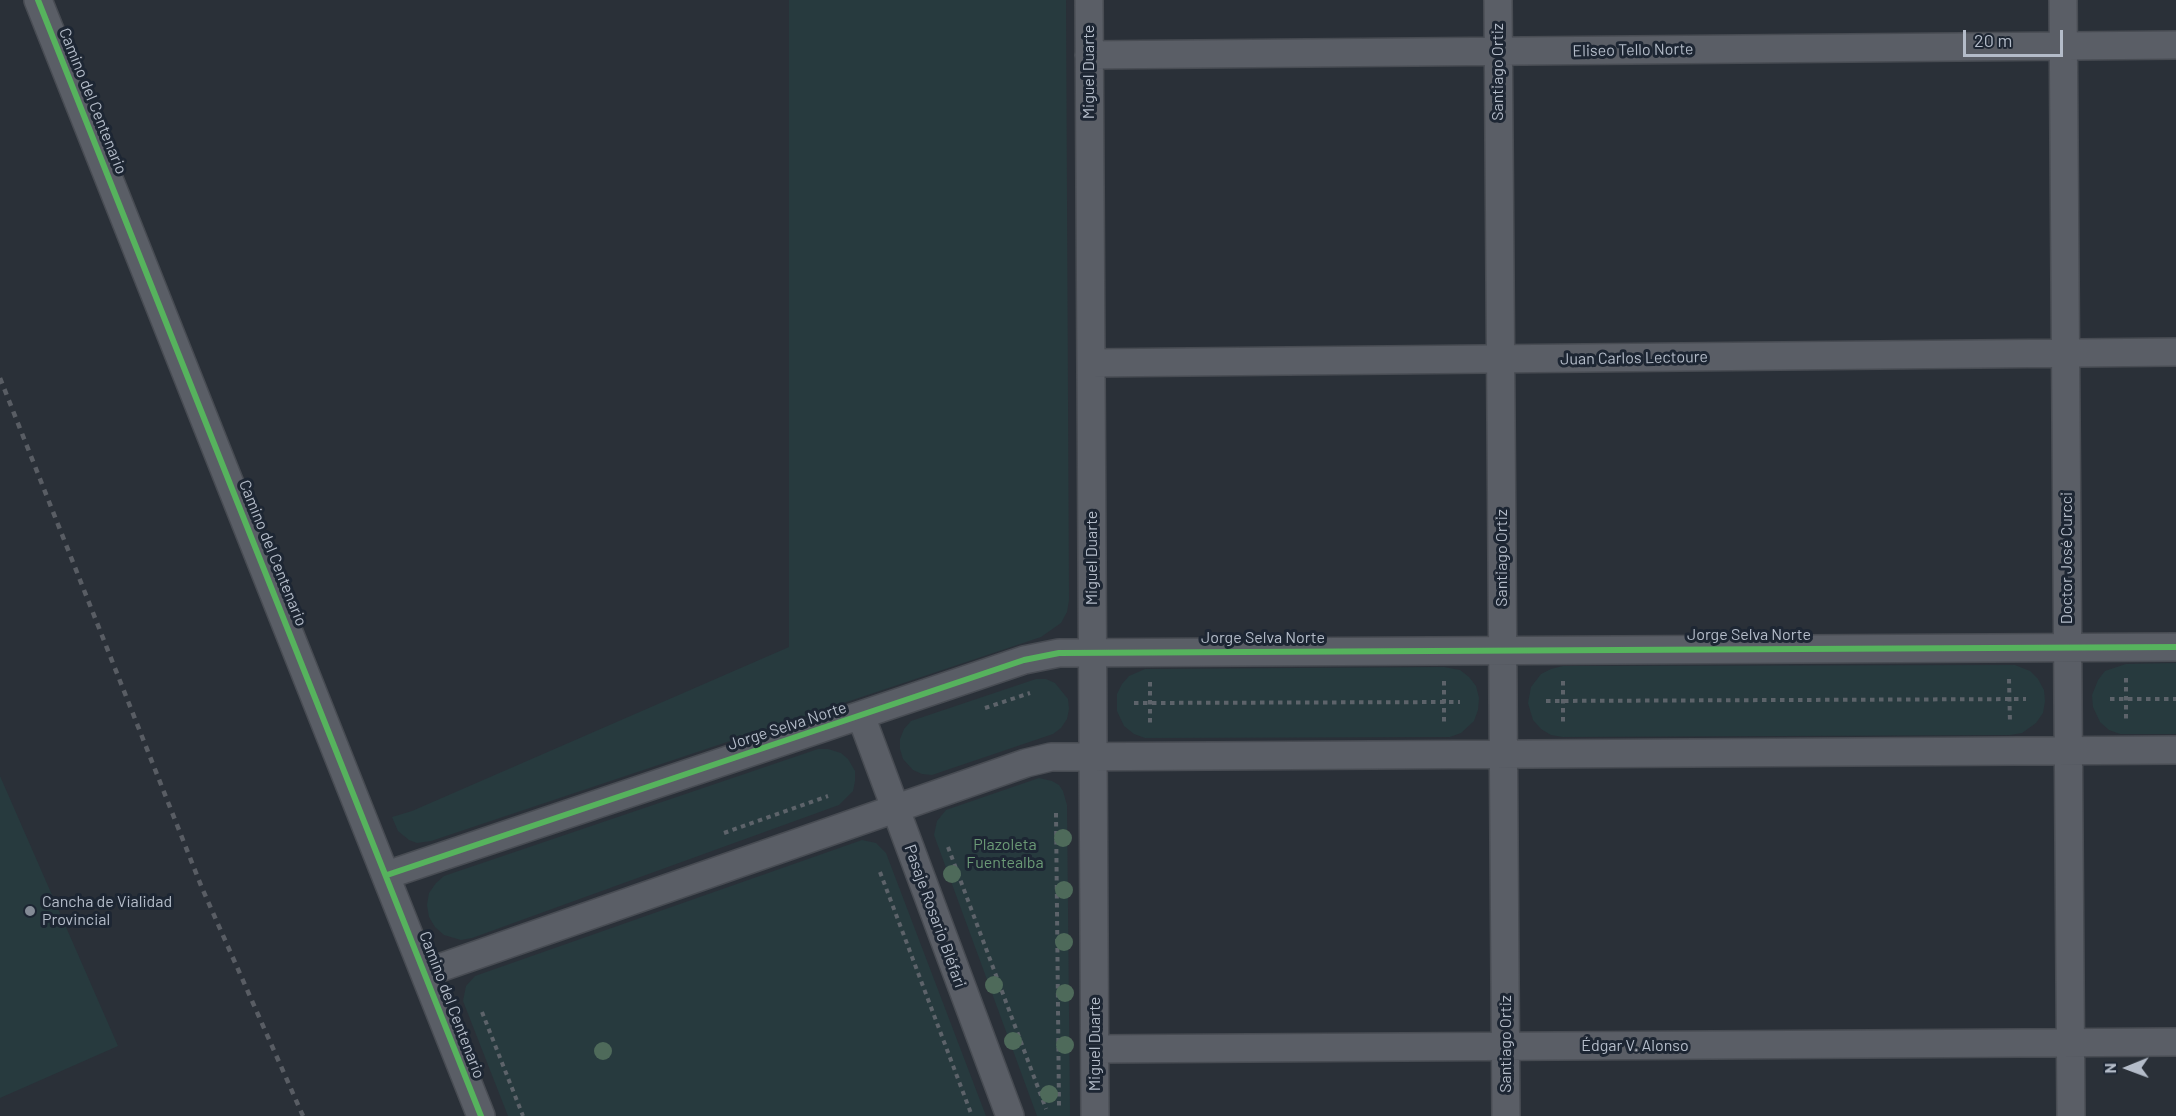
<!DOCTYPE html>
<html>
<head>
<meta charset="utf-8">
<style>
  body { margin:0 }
  #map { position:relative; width:2176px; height:1116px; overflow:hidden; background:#2a3038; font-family:Barlow,sans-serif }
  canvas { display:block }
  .north { position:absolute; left:2098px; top:1038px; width:60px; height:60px; -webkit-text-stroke:4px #1d2633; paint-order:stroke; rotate:269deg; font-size:16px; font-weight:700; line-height:24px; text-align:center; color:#b4bcc9 }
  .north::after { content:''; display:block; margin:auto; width:21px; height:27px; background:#b4bcc9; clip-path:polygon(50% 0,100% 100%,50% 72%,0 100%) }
  .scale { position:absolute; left:1963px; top:30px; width:100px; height:27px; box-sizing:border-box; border:3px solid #b4bcc9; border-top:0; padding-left:8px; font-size:18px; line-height:21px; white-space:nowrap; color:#b4bcc9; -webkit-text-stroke:4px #1d2633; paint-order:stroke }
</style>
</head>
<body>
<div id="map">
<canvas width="2176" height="1116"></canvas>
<div class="north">N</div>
<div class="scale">20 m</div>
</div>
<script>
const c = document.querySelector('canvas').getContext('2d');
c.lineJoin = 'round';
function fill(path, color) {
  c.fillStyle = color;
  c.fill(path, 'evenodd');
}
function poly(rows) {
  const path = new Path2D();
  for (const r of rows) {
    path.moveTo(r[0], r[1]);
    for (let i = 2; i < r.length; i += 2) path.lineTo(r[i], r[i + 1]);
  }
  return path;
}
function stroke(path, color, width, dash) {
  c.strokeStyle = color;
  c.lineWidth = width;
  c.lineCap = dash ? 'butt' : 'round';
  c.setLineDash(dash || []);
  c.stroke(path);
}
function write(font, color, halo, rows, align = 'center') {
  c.font = font + ' Barlow,sans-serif';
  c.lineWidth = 6;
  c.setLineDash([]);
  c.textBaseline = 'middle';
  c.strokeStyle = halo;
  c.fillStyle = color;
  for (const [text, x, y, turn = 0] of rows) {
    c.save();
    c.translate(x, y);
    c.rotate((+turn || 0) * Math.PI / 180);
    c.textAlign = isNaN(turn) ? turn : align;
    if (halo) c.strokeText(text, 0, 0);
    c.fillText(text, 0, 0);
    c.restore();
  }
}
const green = poly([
  [789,0,1066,0,1069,600,1067,612,1061,623,1041,637,431,841,417,843,409,840,398,831,392,817,412,811,789,647],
  [2176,663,2176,734,2120,734,2109,730,2100,722,2093,707,2092,695,2098,680,2105,671,2126,664],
  [2015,665,2030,671,2038,679,2044,690,2045,701,2043,713,2036,723,2022,733,2010,735,1563,737,1551,735,1541,729,1533,720,1528,703,1531,687,1541,674,1551,669,1563,666],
  [1444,667,1460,670,1469,677,1476,686,1479,698,1478,710,1474,721,1461,733,1450,737,1145,738,1134,734,1124,726,1117,711,1117,694,1122,684,1129,676,1145,669],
  [1036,679,1046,679,1055,683,1068,699,1069,709,1067,719,1061,728,1053,734,932,775,922,774,913,770,903,759,900,749,900,739,904,729,911,721],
  [818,749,828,749,841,753,848,759,855,771,855,781,853,791,839,805,472,938,461,940,444,935,435,927,429,917,427,905,429,893,436,883,444,876],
  [0,776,118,1046,0,1098],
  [1039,778,1052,781,1059,785,1063,791,1067,805,1070,1116,1037,1116,934,835,937,821,946,810],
  [862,840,876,843,886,853,986,1116,508,1116,463,1001,466,986,475,976]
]);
const path = poly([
  [2126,678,2126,722],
  [2009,679,2010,723],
  [1444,681,1444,725],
  [1563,681,1563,725],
  [1150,682,1150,726],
  [2110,699,2176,699],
  [1546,701,2026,699],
  [1134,703,1460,702],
  [985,708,1030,693],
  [1056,813,1059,1106],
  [724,833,828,796],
  [948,847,1046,1109],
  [880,872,972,1116],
  [482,1012,523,1116]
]);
const minor = poly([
  [38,0,481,1116],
  [1089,0,1095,1116],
  [1498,0,1506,1116],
  [2063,0,2071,1116],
  [1089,55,2176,45],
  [1091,363,2176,352],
  [861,716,1010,1116],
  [387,875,1024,660,1059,653,2176,647],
  [425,973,1026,763,1051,757,2176,750],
  [1095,1049,2176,1042]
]);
const rail = poly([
  [0,378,202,888,303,1116]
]);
const cycleway = poly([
  [38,0,481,1116],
  [387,875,1024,660,1059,653,2176,647]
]);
const trees = [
  [1063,838],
  [952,874],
  [1064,890],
  [1064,942],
  [994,985],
  [1065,993],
  [1013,1041],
  [1065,1045],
  [603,1051],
  [1049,1094]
];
const markers = [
  [30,911,6,"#848b96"]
];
const streetNames = [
  ["Eliseo Tello Norte",1633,50,-1],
  ["Miguel Duarte",1089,72,-90],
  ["Santiago Ortiz",1498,72,-90],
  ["Camino del Centenario",93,101,68],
  ["Juan Carlos Lectoure",1634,358,-1],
  ["Camino del Centenario",273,553,68],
  ["Miguel Duarte",1092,558,-90],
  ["Santiago Ortiz",1502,558,-90],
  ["Doctor José Curcci",2067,558,-90],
  ["Jorge Selva Norte",1749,635],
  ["Jorge Selva Norte",1263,638],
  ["Jorge Selva Norte",787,726,-18],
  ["Pasaje Rosario Bléfari",935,916,70],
  ["Camino del Centenario",452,1005,69],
  ["Miguel Duarte",1095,1044,-90],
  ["Santiago Ortiz",1506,1044,-90],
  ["Édgar V. Alonso",1635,1046]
];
const parkNames = [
  ["Plazoleta",1005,845],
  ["Fuentealba",1005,863]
];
const poiNames = [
  ["Cancha de Vialidad",42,902],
  ["Provincial",42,920]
];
fill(green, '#273a3e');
stroke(minor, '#484c53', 30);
stroke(path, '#5d636a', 4, [4.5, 4.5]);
stroke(minor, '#5a5e66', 27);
stroke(rail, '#595d64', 4.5, [6, 6]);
stroke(cycleway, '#56b35d', 6);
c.fillStyle = '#4e6a5a';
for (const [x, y] of trees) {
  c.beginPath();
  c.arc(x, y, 9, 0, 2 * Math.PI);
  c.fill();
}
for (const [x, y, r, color] of markers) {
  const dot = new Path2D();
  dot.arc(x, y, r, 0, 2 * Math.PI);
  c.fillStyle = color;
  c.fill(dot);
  stroke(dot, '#1d2633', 2);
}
write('16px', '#b4bcc9', '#1d2633', streetNames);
write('16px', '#6b9a76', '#1d2633', parkNames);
write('16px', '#b4bcc9', '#1d2633', poiNames, 'left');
</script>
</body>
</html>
